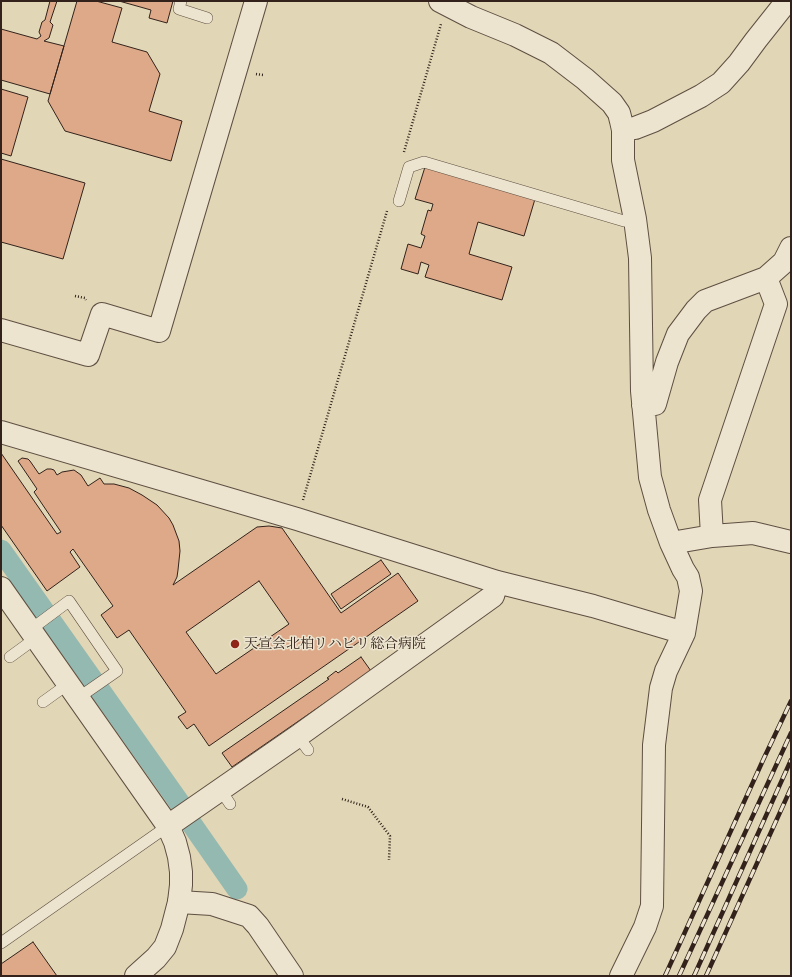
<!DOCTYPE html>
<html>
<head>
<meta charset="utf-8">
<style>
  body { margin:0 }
  #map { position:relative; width:792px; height:977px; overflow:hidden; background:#e1d6b5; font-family:"EB Garamond",serif }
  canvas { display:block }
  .frame { position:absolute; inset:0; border:2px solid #32221b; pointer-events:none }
</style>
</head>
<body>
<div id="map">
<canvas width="792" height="977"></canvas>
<div class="frame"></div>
</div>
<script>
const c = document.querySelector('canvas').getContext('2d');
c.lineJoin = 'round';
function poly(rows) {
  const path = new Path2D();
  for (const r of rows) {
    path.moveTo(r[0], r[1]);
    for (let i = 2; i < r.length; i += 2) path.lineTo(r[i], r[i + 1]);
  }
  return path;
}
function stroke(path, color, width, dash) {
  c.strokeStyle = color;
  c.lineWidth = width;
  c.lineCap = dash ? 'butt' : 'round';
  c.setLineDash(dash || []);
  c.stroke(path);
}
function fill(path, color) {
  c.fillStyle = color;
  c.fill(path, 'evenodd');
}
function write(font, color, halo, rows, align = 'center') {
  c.font = font + ' "EB Garamond","Noto Serif JP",serif';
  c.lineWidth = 3;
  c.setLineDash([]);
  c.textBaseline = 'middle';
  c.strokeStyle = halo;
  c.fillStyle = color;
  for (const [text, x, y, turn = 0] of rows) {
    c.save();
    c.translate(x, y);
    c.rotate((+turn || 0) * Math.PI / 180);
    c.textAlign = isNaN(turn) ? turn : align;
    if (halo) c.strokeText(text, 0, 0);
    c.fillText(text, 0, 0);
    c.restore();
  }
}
const canal = poly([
  [1,550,179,802,191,823,237,889]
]);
const building = poly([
  [50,1,57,1,50,22,53,25,49,38,44,41,64,46,50,94,1,80,1,29,37,39,41,36,39,32,42,22,45,20,50,1],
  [77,1,96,1,122,8,112,42,147,52,160,74,149,111,182,121,171,161,65,131,48,101,77,1],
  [119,1,173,1,167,23,149,18,151,10,119,1],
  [1,89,28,97,11,156,1,153,1,89],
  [1,159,85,183,63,259,1,242,1,159],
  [425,167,535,199,524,236,478,222,469,254,512,267,502,300,425,277,429,265,421,262,418,274,401,269,408,244,421,248,425,236,421,234,428,210,431,211,433,204,415,199,425,167],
  [1,453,57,534,61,532,34,492,37,489,18,461,22,458,28,459,30,461,39,474,47,469,51,469,54,470,57,475,62,472,74,470,81,475,88,486,100,478,104,484,114,484,129,488,142,495,157,505,169,518,173,525,179,541,180,551,178,570,177,577,173,585,257,527,269,526,282,528,341,613,398,573,418,601,209,746,194,724,187,729,178,717,186,712,129,630,117,638,101,615,113,606,73,549,70,552,80,567,47,591,1,525,1,453],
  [259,581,289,624,216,674,186,632,259,581],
  [381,560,391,574,341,609,331,594,381,560],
  [361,657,371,671,232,767,222,753,329,679,327,678,336,671,338,673,361,657],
  [33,942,57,976,2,976,1,974,1,964,33,942]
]);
const path = poly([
  [256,74,263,75],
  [404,152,441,24],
  [75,296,85,298,86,300],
  [303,500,387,211],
  [342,799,368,807,390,836,389,860]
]);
const service = poly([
  [181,1,179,9,207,18],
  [399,201,409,167,424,162,624,221,635,219],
  [30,630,69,601,117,671,78,698],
  [10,657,36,638],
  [43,702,68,684],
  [298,736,308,750],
  [220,789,230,804],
  [1,943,168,826]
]);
const minor = poly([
  [440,1,471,17,515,35,551,53,585,79,612,103,619,113,621,121,623,130,623,160,635,219,640,258,642,391,650,477,659,510,671,543,683,569,688,577,691,591,684,633,666,671,661,688,654,745,652,906,645,927,621,976],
  [623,130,635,128,653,121,701,96,721,83,739,63,756,40,779,11,787,1],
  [1,330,88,355,102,314,159,331,256,1],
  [643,405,655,404,667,362,678,334,696,310,705,301,766,278],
  [1,432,297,519,497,582,593,606,684,633],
  [712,536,710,500,776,304,766,278,784,262,791,248],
  [671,543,712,536,753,533,791,542],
  [168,826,298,736,493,596,497,582],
  [179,902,212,904,249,916,258,926,292,976]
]);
const tertiary = poly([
  [1,588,168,826,175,842,179,857,181,872,181,885,179,902,172,929,165,947,156,958,136,976]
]);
const rail = poly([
  [665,976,764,758,791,701],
  [679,976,791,733],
  [694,976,791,760],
  [706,976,791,788]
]);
const markers = [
  [235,644,5,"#8f2418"]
];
const poiNames = [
  ["天宣会北柏リハビリ総合病院",244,644]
];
stroke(canal, '#94b9b1', 21);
fill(building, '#dda988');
stroke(building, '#32221b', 1);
stroke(service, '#5e4f42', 12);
stroke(minor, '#5e4f42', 24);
stroke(tertiary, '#5e4f42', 24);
stroke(path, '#32221b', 2.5, [1, 2]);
stroke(service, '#ece4cf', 11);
stroke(minor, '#ece4cf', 22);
stroke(tertiary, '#ece4cf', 22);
stroke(rail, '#32221b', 4.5);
stroke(rail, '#ece4cf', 3, [9]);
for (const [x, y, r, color] of markers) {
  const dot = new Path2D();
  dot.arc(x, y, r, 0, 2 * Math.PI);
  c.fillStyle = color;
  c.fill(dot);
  stroke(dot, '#ece4cf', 1.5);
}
write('14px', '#32221b', '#ece4cf', poiNames, 'left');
</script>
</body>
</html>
